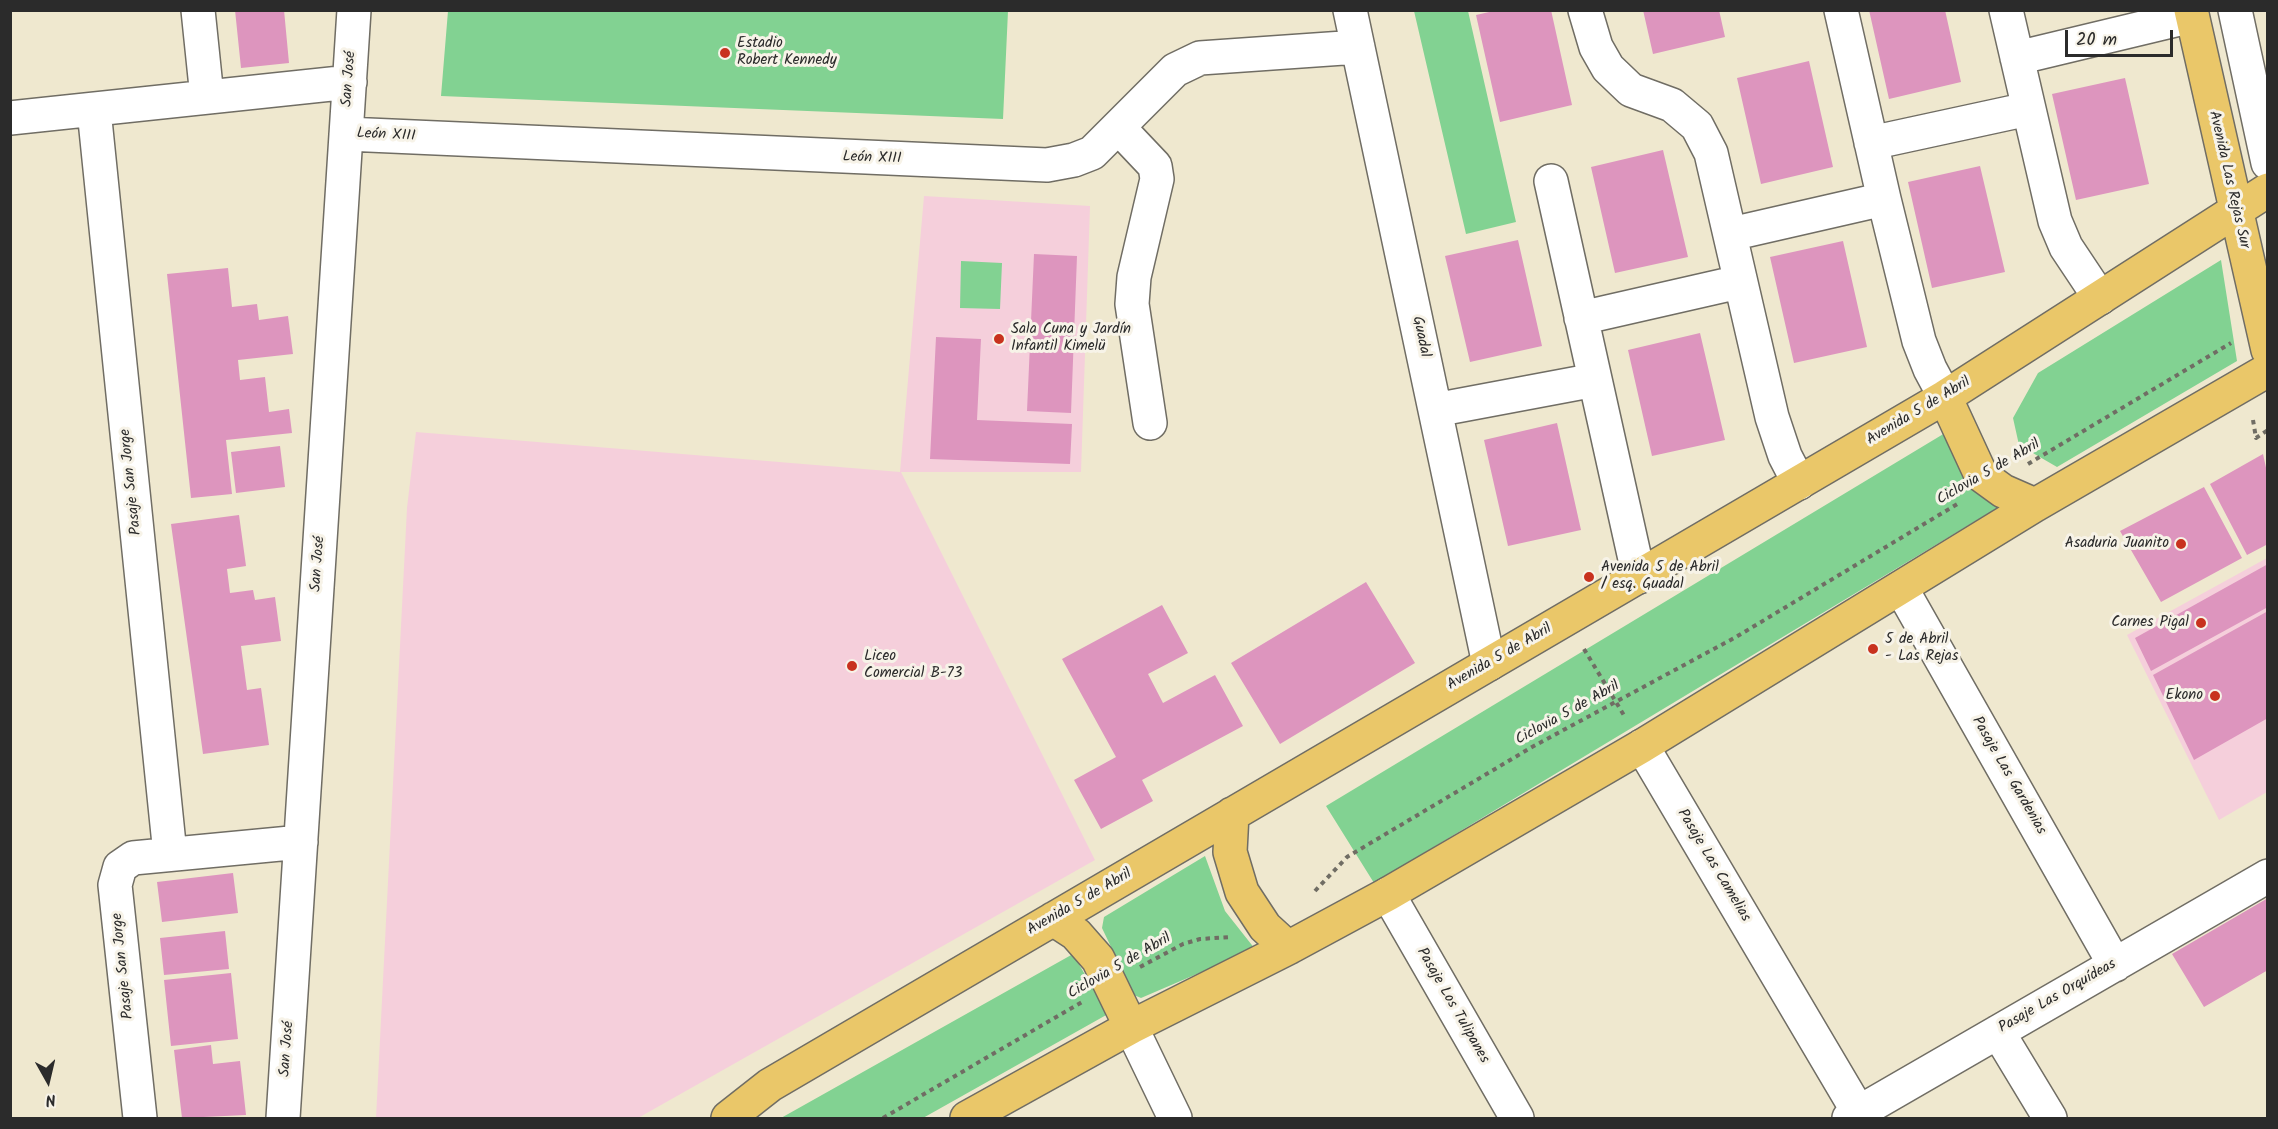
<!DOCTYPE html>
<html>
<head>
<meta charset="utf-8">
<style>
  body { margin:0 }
  #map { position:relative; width:2278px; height:1129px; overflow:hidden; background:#efe8cf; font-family:Kalam,sans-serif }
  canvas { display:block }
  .frame { position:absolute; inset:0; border:12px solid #2b2b2b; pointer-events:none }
  .north { position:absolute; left:18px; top:1051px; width:60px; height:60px; -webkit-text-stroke:4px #f7f3e8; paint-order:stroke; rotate:172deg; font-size:16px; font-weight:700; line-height:24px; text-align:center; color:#2b2b2b }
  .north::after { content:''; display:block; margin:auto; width:21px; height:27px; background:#2b2b2b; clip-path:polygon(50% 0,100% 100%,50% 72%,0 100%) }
  .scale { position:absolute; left:2065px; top:30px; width:108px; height:27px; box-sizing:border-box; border:3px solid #2b2b2b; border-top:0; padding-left:8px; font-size:18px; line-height:21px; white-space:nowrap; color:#2b2b2b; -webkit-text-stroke:4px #f7f3e8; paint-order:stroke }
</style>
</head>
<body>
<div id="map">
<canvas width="2278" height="1129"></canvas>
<div class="frame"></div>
<div class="north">N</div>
<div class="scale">20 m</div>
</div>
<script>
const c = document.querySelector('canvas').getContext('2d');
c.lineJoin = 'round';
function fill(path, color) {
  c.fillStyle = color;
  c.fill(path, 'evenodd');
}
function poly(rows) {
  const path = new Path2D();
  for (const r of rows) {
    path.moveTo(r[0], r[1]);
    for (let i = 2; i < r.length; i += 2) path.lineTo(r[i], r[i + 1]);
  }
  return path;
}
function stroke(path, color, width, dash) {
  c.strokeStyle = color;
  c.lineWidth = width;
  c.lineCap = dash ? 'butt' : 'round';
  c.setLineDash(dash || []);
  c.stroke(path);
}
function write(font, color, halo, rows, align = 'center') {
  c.font = font + ' Kalam,sans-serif';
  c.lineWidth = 6;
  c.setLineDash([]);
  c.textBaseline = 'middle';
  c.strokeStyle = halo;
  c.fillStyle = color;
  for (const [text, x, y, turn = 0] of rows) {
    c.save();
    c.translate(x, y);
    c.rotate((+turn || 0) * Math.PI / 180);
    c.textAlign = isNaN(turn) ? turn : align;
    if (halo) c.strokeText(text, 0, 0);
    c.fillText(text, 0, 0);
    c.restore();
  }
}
const built = poly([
  [924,196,1090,206,1081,472,901,472,1095,860,638,1118,376,1118,407,508,416,432,900,472],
  [2267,558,2267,792,2219,820,2127,635]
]);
const green = poly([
  [448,11,1008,11,1003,119,441,96],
  [1414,11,1468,11,1516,222,1466,234],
  [2221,260,2237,361,2057,467,2019,445,2013,418,2038,373],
  [961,261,1002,263,1000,309,960,308],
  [1950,430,1997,508,1374,883,1326,806],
  [1205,856,1225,911,1255,949,1141,998,1134,995,1102,928,1104,917],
  [1073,954,1108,1014,923,1118,781,1118]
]);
const building = poly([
  [235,10,284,10,289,63,241,68],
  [1498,10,1551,10,1572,105,1500,122,1476,15],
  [1643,10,1719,10,1725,37,1653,54],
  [1869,10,1945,10,1961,82,1889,99],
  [1809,61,1833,167,1761,184,1737,78],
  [2125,78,2149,184,2076,200,2052,94],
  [1663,150,1688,257,1615,273,1591,167],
  [1980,166,2005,272,1932,288,1908,182],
  [1518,240,1542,346,1470,362,1445,256],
  [1843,241,1867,347,1794,363,1770,257],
  [1034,254,1077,256,1071,413,1027,411],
  [228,268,232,307,257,304,259,320,288,316,293,354,238,360,240,380,265,377,269,412,289,409,292,433,226,440,232,494,191,498,167,274],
  [1700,333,1725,440,1652,456,1628,350],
  [936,337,981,339,977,420,1072,424,1070,464,930,459],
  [1557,423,1581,530,1508,546,1484,440],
  [280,446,285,487,236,493,231,452],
  [2263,454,2268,477,2268,544,2247,555,2210,484],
  [2204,487,2242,558,2161,602,2120,531],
  [239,515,246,566,227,569,230,593,253,590,255,600,275,597,281,641,241,646,247,690,261,688,269,745,203,754,171,524],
  [2268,564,2268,607,2151,671,2135,638],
  [1366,582,1415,663,1280,744,1231,663],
  [1162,605,1188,653,1148,674,1163,703,1215,675,1243,726,1142,780,1153,801,1101,829,1074,780,1116,757,1062,659],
  [2268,611,2268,718,2194,760,2153,675],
  [233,873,238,913,162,922,157,882],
  [2268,898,2268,970,2204,1007,2172,954],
  [225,931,229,969,164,975,160,938],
  [231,973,238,1039,171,1046,164,980],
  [211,1045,213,1064,240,1061,246,1115,182,1118,174,1050]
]);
const path = poly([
  [2253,420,2256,438,2268,430],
  [2028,464,2231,343],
  [1584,649,1625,717],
  [1315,891,1347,857,1532,747,1736,637,1959,503],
  [1140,967,1183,944,1200,939,1230,937],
  [883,1118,1082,1002]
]);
const minor = poly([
  [198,10,207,97],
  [1350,10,1489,664],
  [1585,10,1596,47,1608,68,1631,90,1672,105,1697,126,1711,153,1772,417,1785,456,1799,483],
  [1841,10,1884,199,1919,341,1930,369,1945,397],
  [2006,10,2055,221,2066,247,2100,298],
  [2235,10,2268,163],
  [2017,58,2192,16],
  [94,110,170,854],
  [10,118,350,82],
  [1119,128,1155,166,1157,179,1134,277,1132,304,1150,423],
  [346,134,1047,165,1074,160,1092,153,1175,70,1200,58,1358,47],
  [1871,143,2028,109],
  [1551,181,1639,577],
  [1731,234,1884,199],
  [1581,318,1739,282],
  [1435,410,1595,380],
  [1901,588,2115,965],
  [1642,746,1859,1113],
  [1388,894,1517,1118],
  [1131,1027,1175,1118],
  [1998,1032,2050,1118],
  [140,1118,115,885,120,867,133,858,301,842],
  [283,1118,354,10],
  [1849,1118,2268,876]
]);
const major = poly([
  [2191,10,2268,350],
  [1945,397,1981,475,2003,491,2035,505],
  [1232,814,1230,852,1242,892,1265,927,1288,948],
  [1053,919,1076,934,1098,959,1131,1027],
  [728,1118,770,1085,1945,397,2268,190],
  [967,1118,1131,1027,1288,948,1388,894,1642,746,2035,505,2268,370]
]);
const markers = [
  [725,53,6,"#c8321e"],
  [999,339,6,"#c8321e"],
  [2181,544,6,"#c8321e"],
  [1589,577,6,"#c8321e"],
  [2201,623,6,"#c8321e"],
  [1873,649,6,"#c8321e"],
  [852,666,6,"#c8321e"],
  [2215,696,6,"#c8321e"]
];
const poiNames = [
  ["Estadio",737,44],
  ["Robert Kennedy",737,61],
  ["Sala Cuna y Jardín",1011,330],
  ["Infantil Kimelü",1011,347],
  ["Asaduria Juanito",2169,544,"right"],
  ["Avenida 5 de Abril",1601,568],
  ["/ esq. Guadal",1601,585],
  ["Carnes Pigal",2189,623,"right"],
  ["5 de Abril",1885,640],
  ["- Las Rejas",1885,657],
  ["Liceo",864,657],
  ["Comercial B-73",864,674],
  ["Ekono",2203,696,"right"]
];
const streetNames = [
  ["San José",350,79,-86],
  ["León XIII",386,136,3],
  ["León XIII",872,159,2],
  ["Avenida Las Rejas Sur",2228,180,77],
  ["Guadal",1420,337,78],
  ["Avenida 5 de Abril",1919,412,-31],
  ["Ciclovia 5 de Abril",1989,473,-30],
  ["Pasaje San Jorge",132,482,-96],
  ["San José",319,564,-86],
  ["Avenida 5 de Abril",1500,658,-30],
  ["Ciclovia 5 de Abril",1568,714,-29],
  ["Pasaje Las Gardenias",2008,776,60],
  ["Pasaje Las Camelias",1713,866,59],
  ["Avenida 5 de Abril",1080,903,-30],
  ["Pasaje San Jorge",124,966,-96],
  ["Ciclovia 5 de Abril",1120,967,-30],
  ["Pasaje Las Orquídeas",2058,997,-30],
  ["Pasaje Los Tulipanes",1452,1006,60],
  ["San José",288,1049,-86]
];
fill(built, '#f5cfdb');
fill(green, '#82d292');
fill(building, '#dd95be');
stroke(minor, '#706d64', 36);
stroke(major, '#706d64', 36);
stroke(path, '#706d64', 4, [4.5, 4.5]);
stroke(minor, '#fff', 33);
stroke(major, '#eac769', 33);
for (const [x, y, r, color] of markers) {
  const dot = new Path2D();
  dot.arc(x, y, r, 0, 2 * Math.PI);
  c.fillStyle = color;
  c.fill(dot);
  stroke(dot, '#f7f3e8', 2);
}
write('15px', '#2b2b2b', '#f7f3e8', poiNames, 'left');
write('15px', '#2b2b2b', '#f7f3e8', streetNames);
</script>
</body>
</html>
